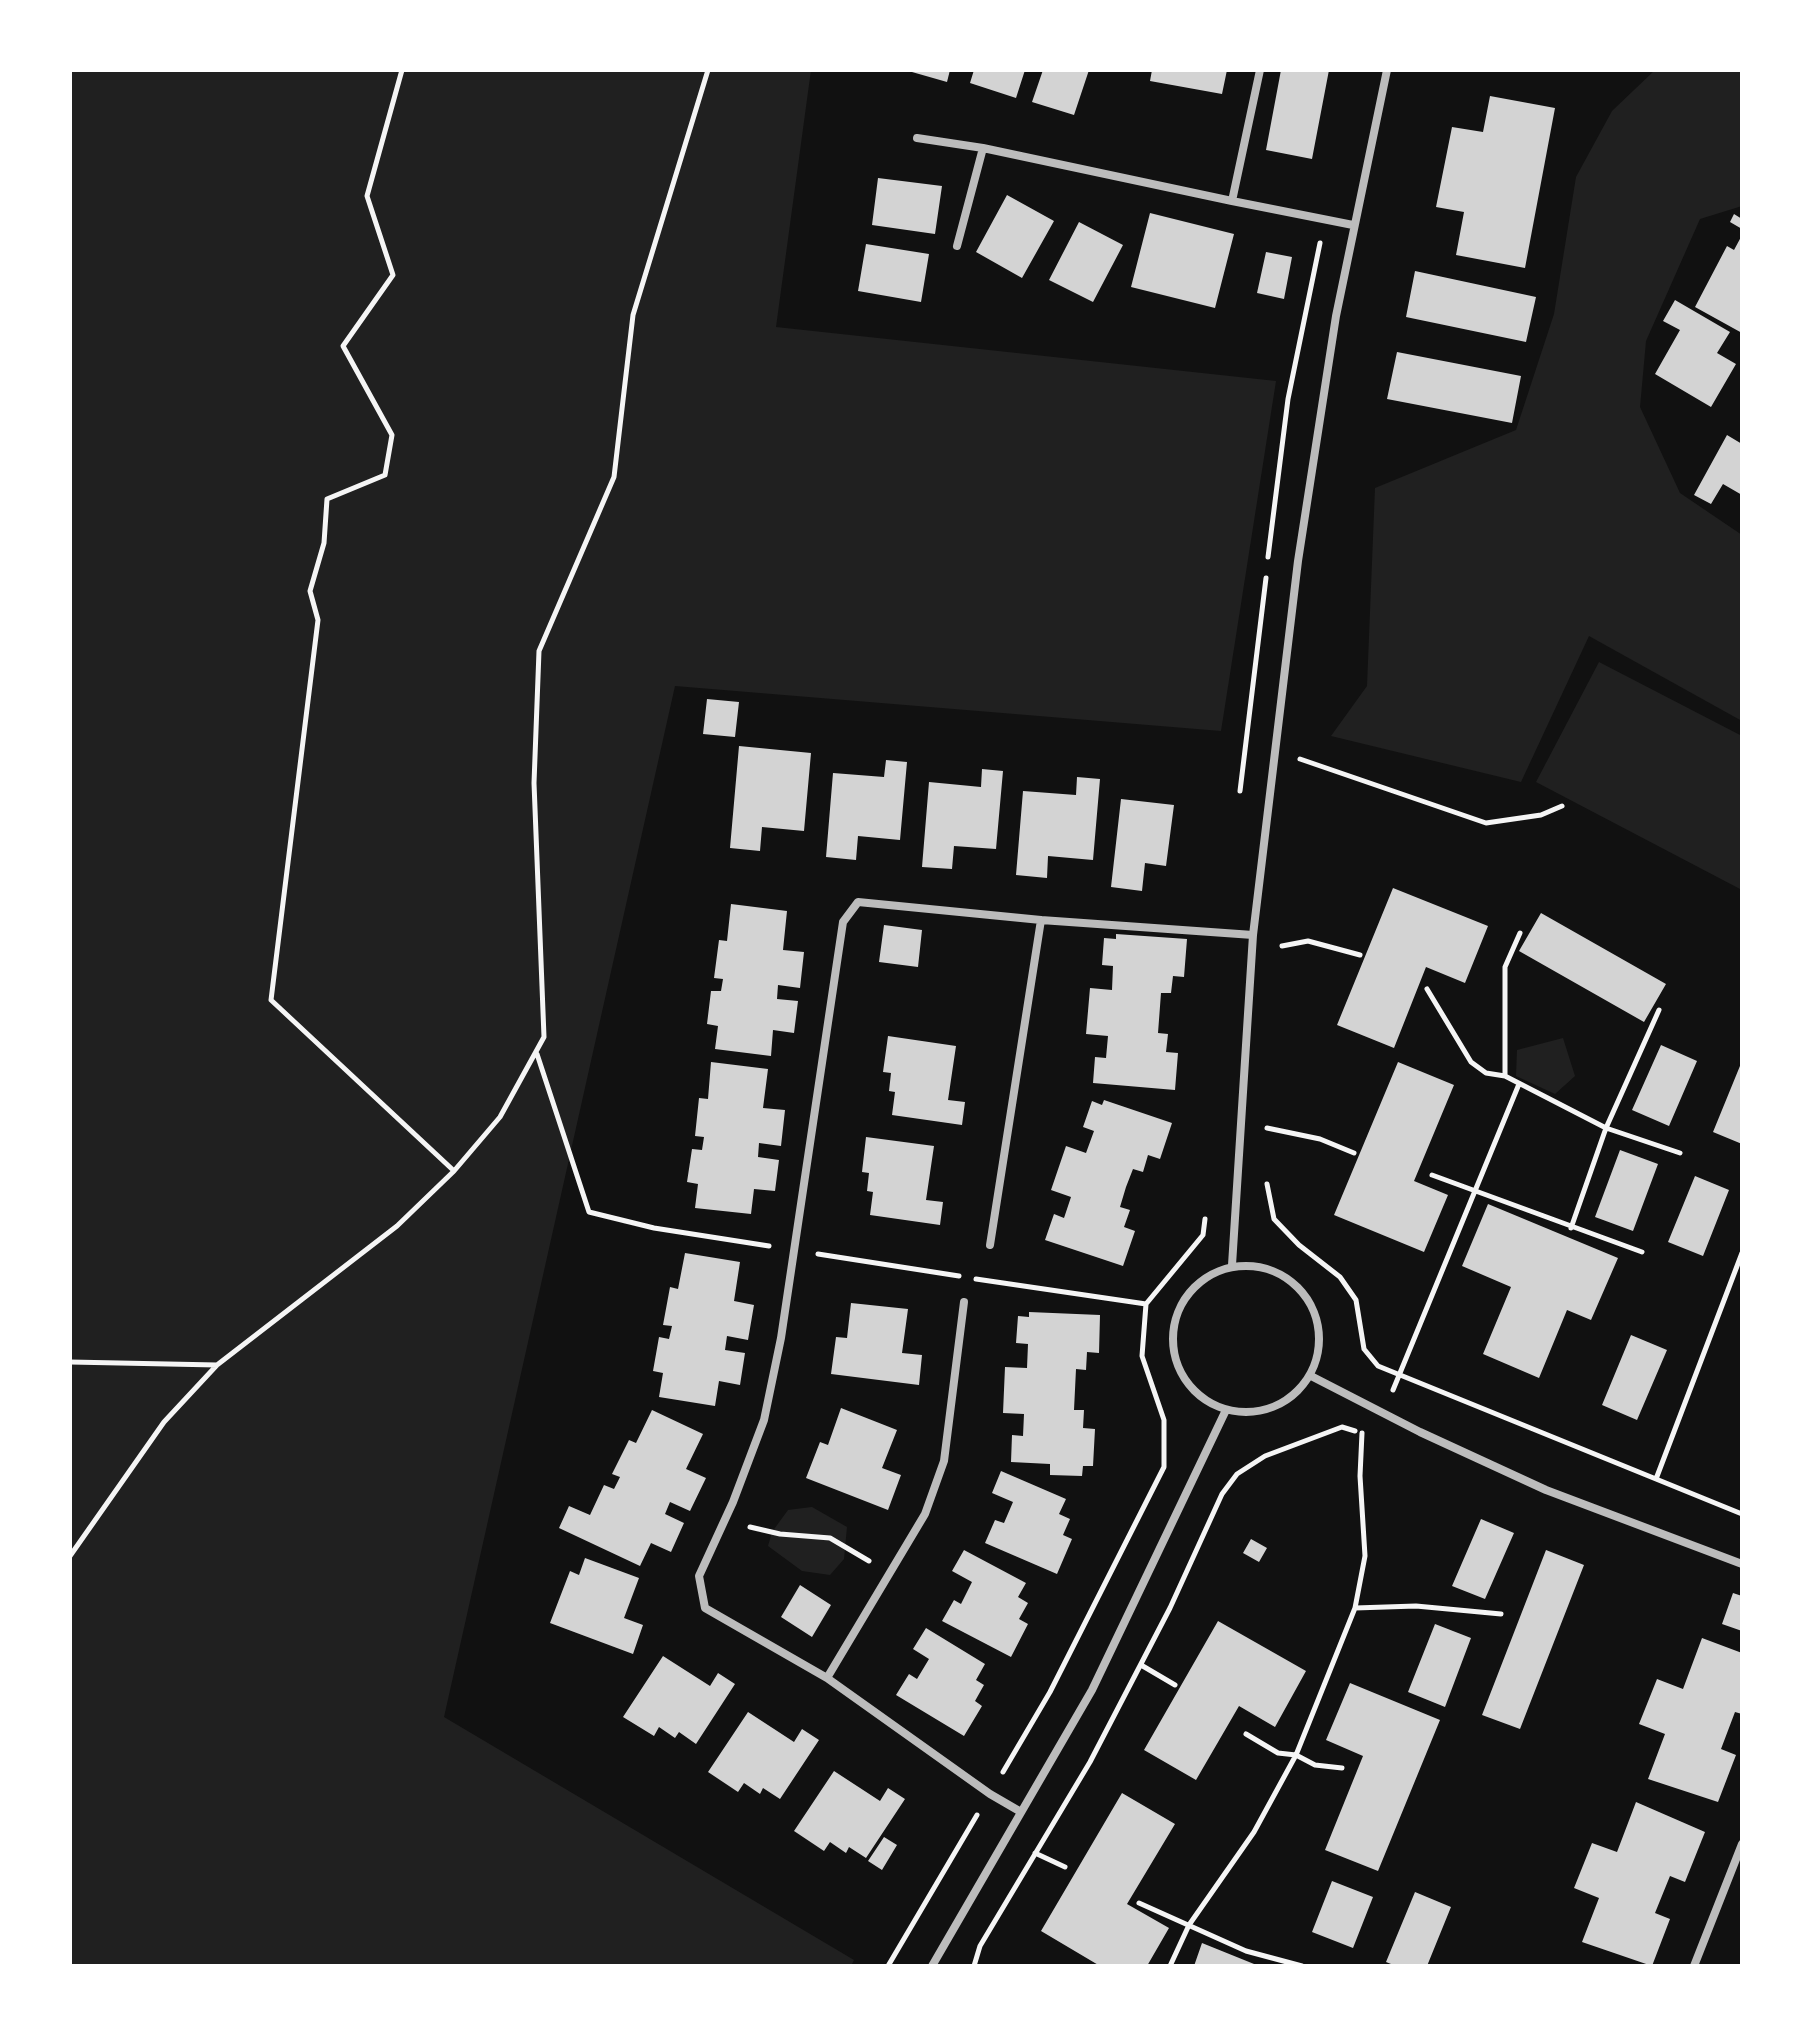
<!DOCTYPE html>
<html>
<head>
<meta charset="utf-8">
<style>
  body { margin:0 }
  #map { position:relative; width:1812px; height:2036px; overflow:hidden; background:#111; font-family:"Roboto Condensed",sans-serif }
  canvas { display:block }
  .frame { position:absolute; inset:0; border:72px solid #fff; pointer-events:none }
</style>
</head>
<body>
<div id="map">
<canvas width="1812" height="2036"></canvas>
<div class="frame"></div>
</div>
<script>
const c = document.querySelector('canvas').getContext('2d');
c.lineJoin = 'round';
function fill(path, color) {
  c.fillStyle = color;
  c.fill(path, 'evenodd');
}
function poly(rows) {
  const path = new Path2D();
  for (const r of rows) {
    if (r.length === 3) {
      path.moveTo(r[0] + r[2], r[1]);
      path.arc(r[0], r[1], r[2], 0, 2 * Math.PI);
      continue;
    }
    path.moveTo(r[0], r[1]);
    for (let i = 2; i < r.length; i += 2) path.lineTo(r[i], r[i + 1]);
  }
  return path;
}
function stroke(path, color, width, dash) {
  c.strokeStyle = color;
  c.lineWidth = width;
  c.lineCap = dash ? 'butt' : 'round';
  c.setLineDash(dash || []);
  c.stroke(path);
}
const green = poly([
  [70,70,811,70,776,327,1276,381,1221,731,675,686,444,1717,854,1960,851,1966,70,1966],
  [1655,70,1742,70,1742,206,1700,219,1646,341,1640,407,1680,493,1742,535,1742,721,1589,636,1521,782,1331,736,1367,686,1375,488,1516,430,1554,314,1576,177,1612,111],
  [1599,662,1742,736,1742,890,1536,782],
  [1563,1038,1575,1076,1555,1094,1516,1076,1517,1050],
  [812,1507,847,1527,844,1559,830,1575,802,1571,768,1546,772,1532,788,1510]
]);
const building = poly([
  [905,70,950,70,947,82],
  [974,70,1025,70,1016,98,970,83],
  [1043,70,1089,70,1074,115,1032,102],
  [1152,70,1227,70,1222,94,1150,81],
  [1281,70,1329,70,1312,159,1266,150],
  [1490,96,1555,108,1525,268,1456,255,1464,212,1436,207,1452,127,1483,132],
  [878,178,942,186,935,234,872,225],
  [1007,195,1054,221,1022,278,976,252],
  [1150,213,1234,234,1215,308,1131,287],
  [1734,214,1742,219,1742,333,1695,307,1727,246,1734,250,1741,237,1742,229,1730,222],
  [1079,222,1123,245,1093,302,1049,280],
  [866,244,929,254,921,302,858,291],
  [1266,252,1292,257,1284,299,1257,293],
  [1415,271,1536,297,1526,342,1406,317],
  [1675,300,1730,332,1717,353,1736,364,1711,407,1655,374,1680,330,1663,321],
  [1397,352,1521,376,1512,423,1387,399],
  [1727,435,1742,444,1742,495,1723,484,1711,504,1694,495],
  [707,699,739,702,735,737,703,734],
  [739,746,811,753,804,831,762,827,760,851,730,848],
  [886,760,907,762,900,840,858,836,856,860,826,857,833,773,884,777],
  [982,769,1003,771,996,849,954,846,952,869,922,867,929,782,981,787],
  [1077,777,1100,779,1093,860,1048,856,1047,878,1016,875,1023,791,1076,795],
  [1121,799,1174,805,1166,866,1145,863,1142,891,1111,887],
  [1393,888,1488,926,1465,983,1426,967,1394,1048,1337,1025],
  [731,904,787,911,783,950,804,952,800,988,778,985,777,999,798,1001,794,1033,773,1030,771,1056,715,1049,718,1026,707,1024,711,991,721,991,723,979,714,978,719,940,727,941],
  [1541,913,1666,984,1644,1022,1519,951],
  [884,925,922,930,918,967,879,962],
  [1116,934,1187,939,1184,977,1173,976,1171,993,1161,993,1158,1033,1168,1034,1166,1052,1178,1053,1175,1090,1093,1083,1095,1057,1106,1058,1108,1036,1086,1034,1090,988,1112,990,1113,966,1102,965,1104,938,1116,939],
  [888,1036,956,1046,948,1100,965,1102,962,1125,892,1115,895,1092,889,1091,891,1073,883,1072],
  [1661,1045,1697,1061,1669,1126,1632,1110],
  [1742,1061,1742,1144,1713,1132],
  [711,1062,768,1069,763,1108,785,1110,781,1146,759,1143,758,1157,779,1160,775,1191,754,1189,751,1214,695,1208,698,1184,687,1182,692,1149,702,1150,704,1137,695,1136,699,1098,708,1099],
  [1398,1062,1454,1085,1414,1181,1448,1195,1424,1252,1334,1215],
  [1104,1100,1172,1123,1160,1159,1148,1155,1143,1172,1133,1169,1126,1187,1120,1207,1130,1210,1124,1227,1135,1231,1123,1266,1045,1240,1054,1214,1064,1218,1071,1197,1051,1190,1066,1146,1086,1153,1094,1131,1083,1127,1092,1101,1102,1105],
  [866,1137,934,1146,926,1200,943,1202,940,1225,870,1215,873,1192,867,1191,869,1173,862,1172],
  [1620,1150,1658,1164,1633,1231,1595,1217],
  [1695,1176,1729,1190,1703,1256,1668,1242],
  [1488,1204,1618,1258,1591,1320,1567,1310,1539,1378,1483,1354,1511,1287,1462,1266],
  [685,1253,740,1262,734,1301,754,1305,748,1340,727,1336,725,1350,745,1353,740,1385,719,1381,715,1406,659,1397,663,1373,653,1371,659,1337,669,1339,672,1326,663,1325,670,1287,678,1289],
  [851,1303,908,1309,902,1353,922,1355,919,1385,831,1374,836,1337,847,1338],
  [1029,1312,1100,1315,1099,1353,1087,1352,1086,1370,1076,1369,1074,1410,1084,1410,1083,1428,1095,1429,1093,1466,1083,1466,1082,1476,1050,1475,1050,1464,1011,1462,1012,1435,1023,1436,1024,1414,1003,1413,1005,1367,1027,1368,1028,1344,1016,1343,1018,1316,1029,1317],
  [1631,1335,1667,1350,1637,1420,1602,1405],
  [841,1408,897,1430,882,1468,901,1475,888,1510,806,1478,820,1442,828,1445],
  [652,1410,703,1434,686,1469,706,1478,690,1511,670,1502,665,1514,684,1523,671,1552,651,1543,640,1566,559,1528,569,1506,590,1515,604,1485,614,1489,620,1477,612,1474,629,1440,636,1443],
  [1001,1471,1066,1499,1059,1514,1070,1519,1063,1535,1072,1539,1057,1574,985,1543,995,1520,1004,1523,1013,1502,992,1493],
  [1481,1519,1514,1533,1485,1599,1452,1586],
  [1251,1539,1267,1548,1259,1562,1243,1553],
  [964,1550,1026,1583,1018,1597,1028,1603,1019,1619,1028,1624,1011,1657,942,1621,954,1600,961,1604,972,1582,952,1571],
  [1546,1550,1584,1565,1520,1729,1482,1715],
  [585,1558,639,1578,624,1618,643,1625,633,1654,550,1623,570,1571,579,1575],
  [800,1585,831,1605,812,1637,781,1617],
  [1733,1593,1742,1596,1742,1631,1722,1624],
  [1218,1621,1306,1671,1275,1727,1239,1706,1196,1780,1144,1750],
  [1435,1624,1471,1638,1445,1707,1408,1692],
  [926,1628,985,1664,976,1680,984,1685,975,1701,982,1706,964,1736,896,1695,909,1674,917,1679,929,1659,913,1649],
  [1702,1638,1742,1653,1742,1714,1735,1712,1721,1749,1736,1755,1718,1802,1648,1779,1665,1734,1639,1724,1657,1679,1683,1689],
  [663,1656,710,1686,718,1673,735,1684,696,1744,679,1732,675,1738,659,1727,654,1736,623,1717],
  [1350,1683,1440,1720,1378,1871,1325,1850,1363,1756,1326,1740],
  [748,1712,794,1742,802,1729,819,1740,780,1799,763,1788,760,1794,744,1783,738,1792,708,1772],
  [834,1771,880,1801,888,1788,905,1799,866,1858,849,1847,846,1853,830,1842,824,1851,794,1831],
  [1122,1793,1175,1824,1127,1904,1169,1928,1147,1966,1100,1966,1041,1931],
  [1636,1802,1705,1832,1685,1882,1670,1876,1655,1913,1670,1919,1652,1966,1582,1942,1599,1898,1574,1888,1592,1843,1617,1852],
  [884,1837,897,1845,882,1870,868,1861],
  [1332,1881,1373,1897,1353,1948,1312,1932],
  [1415,1892,1451,1907,1427,1966,1396,1966,1386,1962],
  [1202,1943,1259,1966,1194,1966]
]);
const path = poly([
  [402,70,367,196,393,275,343,346,392,435,385,475,327,499,324,543,310,591,318,620,271,1000,453,1170],
  [1268,557,1288,399,1320,243],
  [1300,759,1486,823,1541,815,1562,806],
  [1240,791,1266,578],
  [1282,946,1308,941,1360,955],
  [1427,989,1471,1062,1486,1073,1505,1076,1606,1128,1680,1153],
  [537,1054,589,1212,654,1228,769,1246],
  [1505,1076,1505,967,1520,933],
  [1267,1128,1320,1139,1354,1153],
  [1432,1175,1642,1252],
  [1267,1184,1274,1219,1299,1245,1340,1277,1356,1300,1364,1349,1378,1366,1656,1479],
  [1571,1228,1606,1128,1659,1010],
  [1742,1253,1656,1479,1742,1514],
  [818,1254,959,1276],
  [976,1279,1146,1304],
  [70,1362,217,1365],
  [1393,1390,1519,1084],
  [750,1527,780,1534,830,1538,869,1561],
  [70,1556,164,1422,217,1365,397,1226,454,1171,500,1117,544,1037,534,783,539,651,614,477,633,315,708,70],
  [1355,1608,1416,1606,1501,1614],
  [1141,1665,1175,1685],
  [1246,1734,1278,1753,1296,1755,1315,1765,1342,1768],
  [1003,1772,1050,1692,1164,1467,1164,1420,1142,1356,1146,1304,1203,1235,1205,1219],
  [1035,1853,1065,1867],
  [1139,1903,1246,1951,1302,1966],
  [888,1966,977,1815],
  [974,1966,980,1946,1090,1762,1170,1608,1222,1494,1237,1474,1265,1456,1342,1427,1355,1431],
  [1170,1966,1189,1925,1254,1832,1296,1755,1355,1608,1365,1556,1360,1476,1362,1433]
]);
const minor = poly([
  [917,138,983,148,1232,201,1260,70],
  [1232,201,1353,225],
  [957,246,983,148],
  [990,1245,1041,920],
  [1232,1265,1253,935,1298,561,1336,316,1387,70],
  [1246,1339,73],
  [1311,1376,1420,1432,1546,1490,1742,1564],
  [827,1678,925,1514,944,1461,964,1302],
  [1021,1812,990,1794,827,1678,705,1608,699,1576,733,1502,764,1420,781,1338,843,922,858,902,1041,920,1253,935],
  [932,1966,1092,1690,1226,1410],
  [1694,1966,1742,1844]
]);
fill(green, '#202020');
fill(building, '#d3d3d3');
stroke(path, '#f5f5f5', 5);
stroke(minor, '#bcbcbc', 8);
</script>
</body>
</html>
